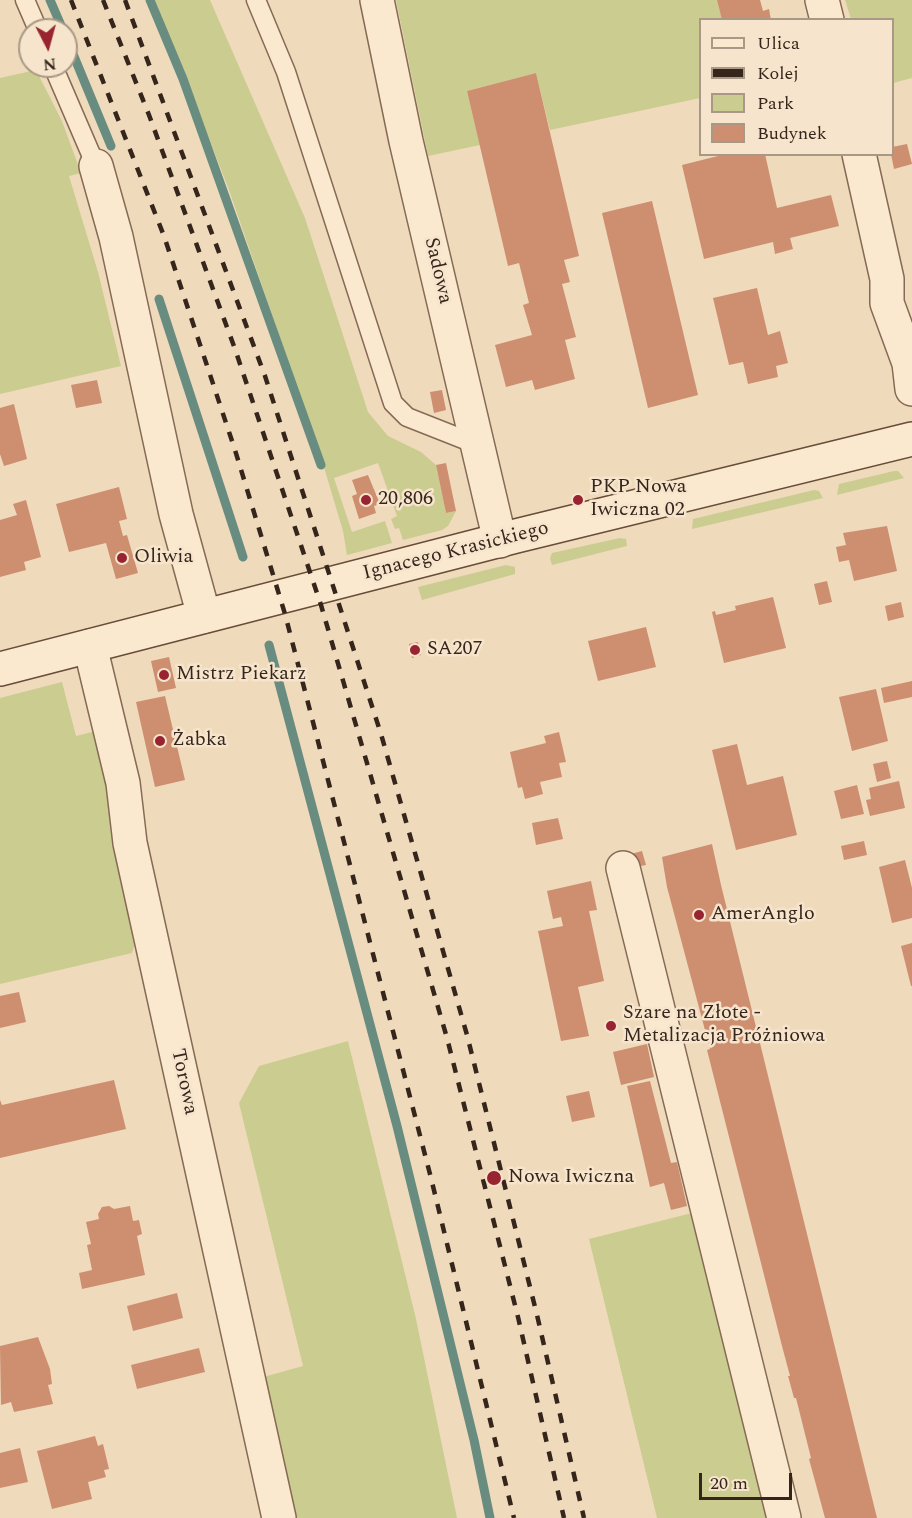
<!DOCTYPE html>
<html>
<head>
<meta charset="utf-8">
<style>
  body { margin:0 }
  #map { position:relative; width:912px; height:1518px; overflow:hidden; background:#efdabc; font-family:Spectral,serif }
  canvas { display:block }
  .legend { position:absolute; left:699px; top:18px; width:195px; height:138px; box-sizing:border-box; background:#f6e5cc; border:2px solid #a99885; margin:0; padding:8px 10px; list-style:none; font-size:18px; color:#35251b }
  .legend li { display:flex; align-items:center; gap:12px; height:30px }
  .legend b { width:30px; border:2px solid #a99885 }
  .north { position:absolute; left:18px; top:18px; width:60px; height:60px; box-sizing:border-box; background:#f6e5cc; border:2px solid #a99885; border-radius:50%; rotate:174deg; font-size:16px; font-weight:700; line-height:24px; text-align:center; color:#35251b }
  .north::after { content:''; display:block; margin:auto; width:21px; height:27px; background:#972430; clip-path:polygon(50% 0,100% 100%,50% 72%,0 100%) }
  .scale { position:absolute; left:699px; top:1473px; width:93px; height:27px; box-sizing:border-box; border:3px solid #35251b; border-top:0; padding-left:8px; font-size:18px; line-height:21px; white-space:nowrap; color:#35251b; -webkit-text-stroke:4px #f6e5cc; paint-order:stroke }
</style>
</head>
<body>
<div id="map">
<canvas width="912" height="1518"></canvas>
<ul class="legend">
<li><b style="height:8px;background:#fae9cf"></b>Ulica</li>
<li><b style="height:8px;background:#35251b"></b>Kolej</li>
<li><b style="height:16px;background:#cbcc90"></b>Park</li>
<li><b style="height:16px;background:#ce8e70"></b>Budynek</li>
</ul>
<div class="north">N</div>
<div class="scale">20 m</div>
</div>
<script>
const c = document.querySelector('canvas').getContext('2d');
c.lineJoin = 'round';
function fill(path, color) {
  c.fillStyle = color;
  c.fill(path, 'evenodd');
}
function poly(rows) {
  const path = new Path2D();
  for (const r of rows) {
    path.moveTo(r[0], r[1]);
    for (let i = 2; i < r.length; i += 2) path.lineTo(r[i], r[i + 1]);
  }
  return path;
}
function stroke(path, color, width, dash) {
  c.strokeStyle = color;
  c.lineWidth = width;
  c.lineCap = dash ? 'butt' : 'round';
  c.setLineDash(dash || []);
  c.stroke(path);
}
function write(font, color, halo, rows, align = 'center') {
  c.font = font + ' Spectral,serif';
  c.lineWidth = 5;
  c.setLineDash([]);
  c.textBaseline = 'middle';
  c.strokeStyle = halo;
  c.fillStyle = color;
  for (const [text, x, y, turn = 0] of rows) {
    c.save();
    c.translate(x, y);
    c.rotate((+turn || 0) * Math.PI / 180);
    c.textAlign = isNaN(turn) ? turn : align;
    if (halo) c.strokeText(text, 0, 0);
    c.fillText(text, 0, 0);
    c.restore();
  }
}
const green = poly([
  [155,0,210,0,305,218,368,412,388,436,421,452,436,465,446,513,456,511,448,526,442,530,403,540,399,528,395,529,391,519,397,516,378,463,334,478,352,532,385,521,392,543,347,555,343,531,320,454,229,190],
  [396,0,717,0,722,19,700,20,700,98,550,130,536,73,467,91,480,145,428,156],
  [845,0,912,0,912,78,893,83,892,20,851,19],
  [36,70,62,121,81,173,69,176,98,272,121,366,0,394,0,78],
  [894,471,898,471,904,478,837,495,839,484],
  [814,490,819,491,823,498,692,529,693,519],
  [620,538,626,539,627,546,552,565,550,558,552,553],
  [506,565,515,567,515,574,422,600,418,587],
  [62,682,76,736,96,731,140,927,132,953,0,984,0,698],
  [348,1041,416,1319,457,1518,292,1518,260,1378,303,1366,239,1103,259,1066],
  [692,1213,768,1518,657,1518,589,1239]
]);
const stream = poly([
  [50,0,63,30],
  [150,0,183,79,321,465],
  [66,37,111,146],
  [159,299,243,557],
  [269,645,397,1126,474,1440,490,1518]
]);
const building = poly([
  [717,0,760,0,763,11,769,9,771,20,722,20],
  [536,73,579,256,564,260,570,282,562,284,576,337,565,340,575,379,535,390,532,380,506,387,495,345,532,335,523,305,529,303,519,263,508,266,467,91],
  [907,144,912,164,894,169,891,154,892,147],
  [726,154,765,154,777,208,831,195,839,226,790,238,793,249,775,254,773,242,704,259,682,165],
  [652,201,698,395,648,408,602,213],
  [757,288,768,335,780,331,788,363,776,366,778,377,748,384,743,362,729,365,713,298],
  [97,380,102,403,76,408,71,385],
  [442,390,446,410,434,413,430,392],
  [14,404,27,459,4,466,0,454,0,408],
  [446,463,456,511,446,513,436,465],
  [368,475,380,504,374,506,376,513,359,519,352,496,357,494,352,480],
  [119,487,127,519,119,521,123,536,127,535,138,573,116,579,106,543,69,552,56,504],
  [26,500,41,557,24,562,26,570,0,577,0,520,17,515,13,504],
  [887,526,897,571,854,581,849,560,839,562,836,547,846,545,843,533],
  [827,581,832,602,819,605,814,584],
  [773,597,786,648,724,663,712,612,715,611,716,615,736,610,735,606],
  [901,602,904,617,888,621,885,606],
  [646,627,656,667,598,681,588,641],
  [418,642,421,655,412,658,409,644],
  [169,657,176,688,158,692,151,661],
  [912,681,912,697,884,703,881,688],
  [876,689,888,741,852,751,839,697],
  [165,696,185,780,155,787,136,702],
  [559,732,566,762,559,763,562,777,540,782,543,794,525,799,522,787,518,788,510,752,546,743,544,736],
  [737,744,747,785,783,776,797,835,736,850,712,750],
  [887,761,891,778,877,782,873,764],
  [899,781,905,808,870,816,866,800,871,799,869,788],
  [857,785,864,814,841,819,834,791],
  [558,818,563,839,536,845,532,823],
  [864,841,867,855,844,860,841,846],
  [712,844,721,885,877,1518,825,1518,809,1459,811,1458,796,1398,794,1398,788,1376,790,1376,782,1346,707,1050,710,1049,667,887,662,857],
  [642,851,646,865,630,868,627,855],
  [905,860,912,888,912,918,892,923,879,867],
  [591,881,597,910,589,911,604,981,578,987,589,1036,561,1041,538,931,563,926,561,917,553,919,547,891],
  [912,943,912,986,911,986,901,946],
  [19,992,26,1022,0,1028,0,996],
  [647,1044,654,1077,621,1085,613,1052],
  [114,1080,126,1129,0,1158,0,1100,2,1105],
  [650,1081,671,1163,677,1162,687,1206,671,1210,664,1183,650,1187,627,1086],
  [589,1091,595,1117,572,1122,566,1096],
  [109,1206,114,1209,130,1206,133,1221,139,1220,142,1234,137,1236,145,1275,82,1289,79,1273,92,1270,87,1245,91,1244,86,1222,99,1219,98,1214,102,1207],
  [177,1293,183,1318,133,1331,127,1306],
  [38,1337,50,1369,52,1384,48,1385,53,1404,14,1412,11,1402,1,1405,0,1346],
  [199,1348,205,1372,137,1389,131,1365],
  [95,1436,98,1446,103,1444,109,1469,104,1470,106,1477,88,1482,92,1499,52,1509,37,1451],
  [20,1448,28,1482,0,1488,0,1453]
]);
const lane = poly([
  [25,0,38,30],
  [256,0,286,72,393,403,407,417,478,445],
  [53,66,96,166]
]);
const street = poly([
  [377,0,406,141,500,541],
  [822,0,827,20],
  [859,154,887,279,887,303,909,363,912,389],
  [96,166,116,237,176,514,204,616],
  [90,646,123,783,130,843,279,1518],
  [623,868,784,1518]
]);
const secondary = poly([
  [0,669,516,536,912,439]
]);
const rail = poly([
  [71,0,164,236,235,450,285,614,431,1178,514,1518],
  [103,0,149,115,235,349,321,605,447,1038,518,1317,564,1518],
  [125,0,265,376,381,734,467,1035,537,1315,584,1518]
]);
const markers = [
  [366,500,6,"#972430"],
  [578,500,6,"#972430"],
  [122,558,6,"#972430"],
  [415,650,6,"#972430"],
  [164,675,6,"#972430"],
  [160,741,6,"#972430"],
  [699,915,6,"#972430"],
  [611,1026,6,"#972430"],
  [494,1178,8,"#972430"]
];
const streetNames = [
  ["Sadowa",437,271,77],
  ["Ignacego Krasickiego",456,552,-14],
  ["Torowa",183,1082,78]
];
const poiNames = [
  ["PKP Nowa",590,488],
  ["Iwiczna 02",590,511],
  ["20,806",378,500],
  ["Oliwia",134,558],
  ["SA207",427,650],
  ["Mistrz Piekarz",176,675],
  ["Żabka",172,741],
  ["AmerAnglo",711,915],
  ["Szare na Złote -",623,1014],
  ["Metalizacja Próżniowa",623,1037],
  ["Nowa Iwiczna",508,1178]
];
fill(green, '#cbcc90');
stroke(stream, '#688d80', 9);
fill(building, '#ce8e70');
stroke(lane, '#866a55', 21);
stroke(street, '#866a55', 36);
stroke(secondary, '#684c39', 36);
stroke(lane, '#fae9cf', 18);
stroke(street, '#fae9cf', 33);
stroke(secondary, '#fae9cf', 33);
stroke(rail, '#35251b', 4.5, [10, 10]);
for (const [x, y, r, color] of markers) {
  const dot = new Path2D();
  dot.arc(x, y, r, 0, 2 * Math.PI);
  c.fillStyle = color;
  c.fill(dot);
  stroke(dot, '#f6e5cc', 2);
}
write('20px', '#35251b', '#f6e5cc', streetNames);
write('20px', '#35251b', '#f6e5cc', poiNames, 'left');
</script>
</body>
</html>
